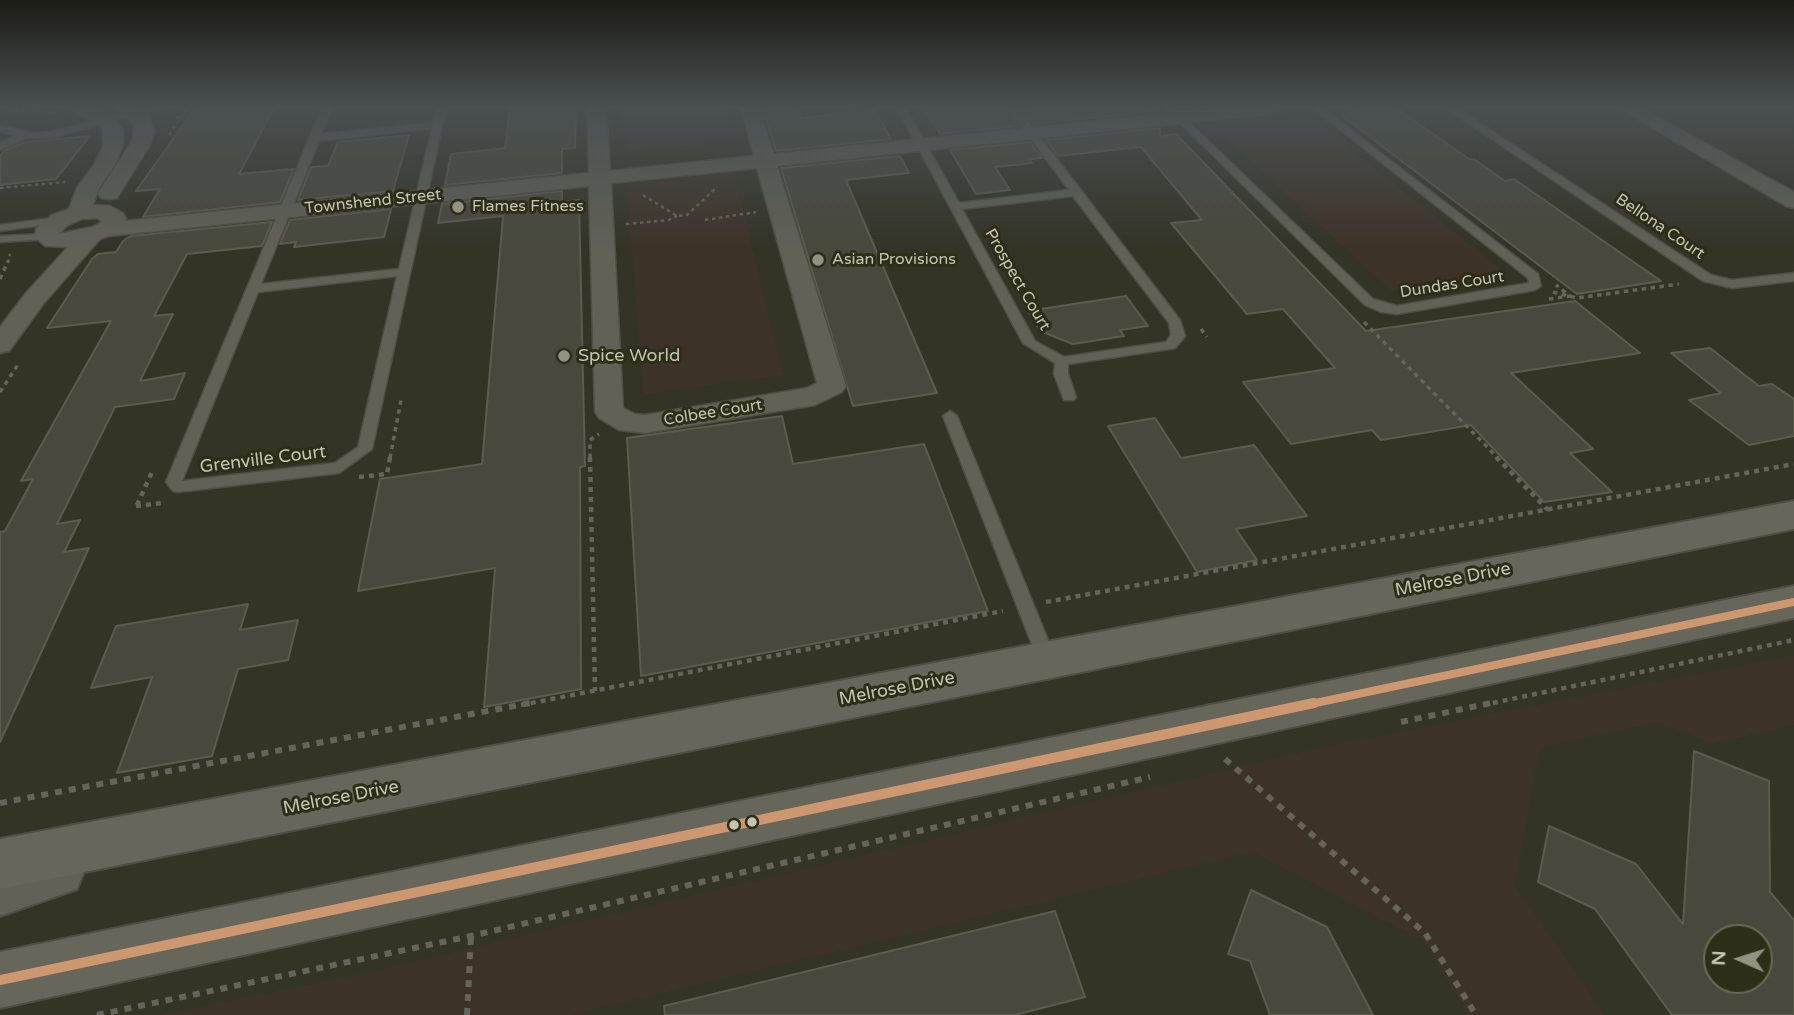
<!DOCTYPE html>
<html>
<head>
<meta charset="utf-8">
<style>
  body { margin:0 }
  #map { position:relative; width:1794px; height:1015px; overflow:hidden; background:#333326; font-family:"Varela Round",sans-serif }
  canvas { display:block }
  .north { position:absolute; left:1703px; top:924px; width:70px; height:70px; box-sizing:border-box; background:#2d2d1a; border:2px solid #696a56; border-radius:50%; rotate:273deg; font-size:19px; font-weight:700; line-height:28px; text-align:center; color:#c4c5af }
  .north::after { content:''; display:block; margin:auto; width:24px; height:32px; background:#91927f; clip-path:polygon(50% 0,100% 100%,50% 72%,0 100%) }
</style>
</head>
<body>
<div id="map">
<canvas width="1794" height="1015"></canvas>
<div class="north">N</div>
</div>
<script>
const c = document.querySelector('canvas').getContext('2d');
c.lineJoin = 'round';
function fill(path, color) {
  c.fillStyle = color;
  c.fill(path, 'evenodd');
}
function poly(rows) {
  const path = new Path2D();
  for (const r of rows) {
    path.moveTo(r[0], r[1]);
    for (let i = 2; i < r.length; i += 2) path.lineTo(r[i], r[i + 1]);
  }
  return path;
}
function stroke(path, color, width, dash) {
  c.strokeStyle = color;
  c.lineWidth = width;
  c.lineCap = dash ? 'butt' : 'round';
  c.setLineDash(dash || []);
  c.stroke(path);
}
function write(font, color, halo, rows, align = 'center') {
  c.font = font + ' "Varela Round",sans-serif';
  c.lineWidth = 6;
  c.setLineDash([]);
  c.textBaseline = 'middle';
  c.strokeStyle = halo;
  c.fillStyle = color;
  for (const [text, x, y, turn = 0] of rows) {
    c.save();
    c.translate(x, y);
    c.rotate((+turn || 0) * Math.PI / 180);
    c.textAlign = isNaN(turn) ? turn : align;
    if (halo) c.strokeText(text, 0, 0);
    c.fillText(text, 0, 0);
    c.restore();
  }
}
const green = poly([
  [621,108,723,108,732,141,626,152],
  [1309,116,1507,274,1391,291,1214,127],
  [734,172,783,375,643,395,627,184],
  [1794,655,1794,725,1713,744,1658,722,1540,748,1515,885,1605,1015,1468,1015,1424,941,1252,852,571,1015,159,1015,346,977,1336,744]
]);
const building = poly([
  [195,108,274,108,239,174,294,169,280,202,143,217,160,189,136,191,195,108],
  [510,108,576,108,575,148,562,149,562,173,445,185,451,154,505,148,510,108],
  [762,108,797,108,801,118,875,110,891,139,776,151,762,108],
  [924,108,1005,108,1018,126,940,134,924,108],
  [1021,108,1159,108,1159,111,1034,124,1021,108],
  [1348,108,1396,108,1469,159,1474,159,1505,181,1514,179,1661,281,1577,294,1341,115,1355,113,1348,108],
  [1160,128,1160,136,1176,134,1366,331,1575,301,1640,353,1511,373,1593,449,1570,453,1612,492,1544,502,1471,425,1381,440,1372,430,1291,444,1243,382,1335,368,1283,309,1247,314,1171,223,1202,220,1141,147,1058,156,1046,140,1160,128],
  [409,135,393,191,298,200,311,167,328,166,338,142,409,135],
  [90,136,56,179,0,185,0,156,4,151,25,142,90,136],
  [1030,142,1042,158,1029,159,1032,163,995,167,1010,190,976,194,950,150,1030,142],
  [900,156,909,173,846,180,937,393,853,406,781,168,900,156],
  [562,191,562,202,579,200,585,466,580,467,581,689,484,707,495,568,358,591,380,479,482,464,503,216,438,223,442,204,562,191],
  [391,209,384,237,294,247,296,242,280,244,290,220,391,209],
  [272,222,262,246,187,254,154,316,173,314,140,381,185,373,174,399,115,407,57,524,80,520,64,552,89,548,0,742,0,532,5,531,33,479,21,481,111,321,47,328,92,259,98,254,116,252,123,241,131,236,272,222],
  [1126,296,1148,326,1120,330,1124,336,1073,344,1040,331,1028,311,1126,296],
  [1710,348,1759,386,1772,384,1794,399,1794,436,1749,445,1689,400,1721,393,1671,353,1710,348],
  [782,416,793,464,924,444,988,611,641,676,627,438,782,416],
  [1155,418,1181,458,1254,445,1307,516,1236,529,1257,560,1197,572,1108,426,1155,418],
  [248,604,240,630,298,620,288,660,238,669,212,756,117,773,152,677,91,688,116,626,248,604],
  [1694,751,1769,781,1770,892,1794,920,1794,1015,1672,1015,1595,909,1538,882,1549,826,1636,864,1683,924,1694,751],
  [1717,938,1759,938,1759,980,1717,980,1717,938],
  [1251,890,1327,927,1373,1015,1270,1015,1250,961,1228,954,1251,890],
  [1055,911,1085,997,1015,1015,665,1015,664,1006,1055,911]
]);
const pathFar3 = poly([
  [8,110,58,113],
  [180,118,188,108],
  [169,135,180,118,174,117],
  [0,188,65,182],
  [643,195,677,216,687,215,716,188],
  [705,220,756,212],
  [626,224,669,220,677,216],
  [8,263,10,254]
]);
const pathFar2 = poly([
  [0,279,8,261],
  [1553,292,1577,298,1679,284],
  [1549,299,1570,296,1556,285],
  [1364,322,1498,458],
  [1201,329,1207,337],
  [0,392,19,363],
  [390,458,401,400],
  [590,458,590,440,599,434]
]);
const pathFar1 = poly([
  [590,457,595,691],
  [1496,457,1548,510],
  [359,477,387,474,390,457],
  [137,505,152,472],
  [136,506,163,503],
  [1046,602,1794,464],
  [521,705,1003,611],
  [1483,705,1794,640]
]);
const path = poly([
  [1401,722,1491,703],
  [1225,759,1425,933,1476,1015],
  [0,803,530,703],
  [97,1015,471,936,1150,777],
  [467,1015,471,936]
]);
const service = poly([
  [147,108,162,108,50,138,27,138,0,150,0,143,16,135,0,132,0,126,34,133,50,132,147,108],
  [322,108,332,108,321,134,433,123,437,108,446,108,372,449,339,473,178,492,173,491,166,482,322,108],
  [432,128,399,269,261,284,319,141,432,128],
  [397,276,358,447,335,463,182,481,258,292,397,276],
  [897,108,906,108,959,203,1069,190,1008,108,1018,108,1180,320,1185,336,1183,339,1175,348,1170,349,1068,364,1068,374,1076,397,1074,400,1064,400,1054,374,1055,363,1023,343,897,108],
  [1073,196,1169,323,1171,335,1166,342,1064,357,1035,341,962,209,1073,196],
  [1165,108,1174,108,1373,299,1397,306,1529,283,1528,278,1313,108,1322,108,1538,274,1541,286,1535,290,1397,314,1381,312,1365,305,1165,108],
  [1446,108,1457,108,1711,275,1732,280,1794,273,1794,281,1732,288,1703,281,1446,108],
  [60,217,64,218,64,222,0,231,0,225,60,217],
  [46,234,52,237,50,239,0,242,0,236,46,234],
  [950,411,957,416,1056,660,1053,665,1047,667,1041,665,1038,660,943,416,950,411]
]);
const minor = poly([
  [72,108,95,108,114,116,123,130,123,145,114,166,99,188,93,205,110,206,123,213,126,218,125,221,589,173,588,108,606,108,610,171,754,156,741,108,759,108,774,154,1218,108,1277,108,1268,114,777,166,846,386,842,392,815,405,645,433,619,430,599,418,595,412,589,186,109,236,100,239,44,303,9,351,0,353,0,327,26,293,68,247,45,246,35,237,36,229,52,215,69,209,77,188,94,165,103,145,103,130,100,124,74,112,72,108],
  [757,168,817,383,807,388,645,415,635,414,623,408,611,183,757,168],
  [98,218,102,222,92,227,58,234,68,225,82,219,98,218],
  [116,108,136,108,149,117,154,131,151,143,120,193,117,198,109,199,101,198,98,193,131,143,134,131,133,123,116,108],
  [1619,108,1641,108,1794,192,1794,208,1786,206,1619,108]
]);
const tertiary = poly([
  [58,846,77,853,84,871,77,889,0,916,0,864,58,846]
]);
const secondary = poly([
  [1794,501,1794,529,0,889,0,839,1794,501],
  [1794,586,1794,618,0,1008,0,952,1794,586]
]);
const bus1Far1 = poly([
  [1306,705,1794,602]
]);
const bus1 = poly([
  [0,980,1314,703]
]);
const markers = [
  [458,207,7,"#91927f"],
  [818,260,7,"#91927f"],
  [564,356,7,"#91927f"],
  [752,822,6,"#c4c5af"],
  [734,825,6,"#c4c5af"]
];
const farStreetnames = [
  ["Townshend Street",373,202,-6],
  ["Bellona Court",1660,227,34],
  ["Prospect Court",1017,280,60],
  ["Dundas Court",1452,285,-9],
  ["Colbee Court",713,413,-9]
];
const farPoinames = [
  ["Flames Fitness",472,207],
  ["Asian Provisions",832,260]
];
const poiNames = [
  ["Spice World",578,356]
];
const streetNames = [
  ["Grenville Court",263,460,-7],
  ["Melrose Drive",1453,580,-11],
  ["Melrose Drive",897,689,-11],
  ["Melrose Drive",341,798,-11]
];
fill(green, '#3d3228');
fill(building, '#48483c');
stroke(building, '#5b5b4e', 2);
stroke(service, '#4e4e44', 3);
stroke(minor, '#4e4e44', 3);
stroke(tertiary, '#4e4e44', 4);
stroke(secondary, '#4e4e44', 4);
stroke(pathFar3, '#65645a', 2.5, [3.5, 3.5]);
stroke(pathFar2, '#65645a', 3.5, [4.5, 4.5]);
stroke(pathFar1, '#65645a', 4.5, [5, 5]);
stroke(path, '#65645a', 6, [7, 7]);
fill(service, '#616156');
fill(minor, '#616156');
fill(tertiary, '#616156');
fill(secondary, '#66665a');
stroke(bus1Far1, '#cd976f', 8);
stroke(bus1, '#cd976f', 10);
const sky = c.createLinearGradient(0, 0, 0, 250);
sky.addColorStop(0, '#1c1c15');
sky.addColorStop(0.43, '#4a5052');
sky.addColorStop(1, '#4a505200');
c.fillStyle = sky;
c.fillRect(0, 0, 1794, 250);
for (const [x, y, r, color] of markers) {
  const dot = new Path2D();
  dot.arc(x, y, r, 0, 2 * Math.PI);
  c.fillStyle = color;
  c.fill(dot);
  stroke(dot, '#2d2d1a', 2.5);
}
write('16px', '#c4c5af', '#2d2d1a', farStreetnames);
write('16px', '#c4c5af', '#2d2d1a', farPoinames, 'left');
write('18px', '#c4c5af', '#2d2d1a', poiNames, 'left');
write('18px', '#c4c5af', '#2d2d1a', streetNames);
</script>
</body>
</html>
